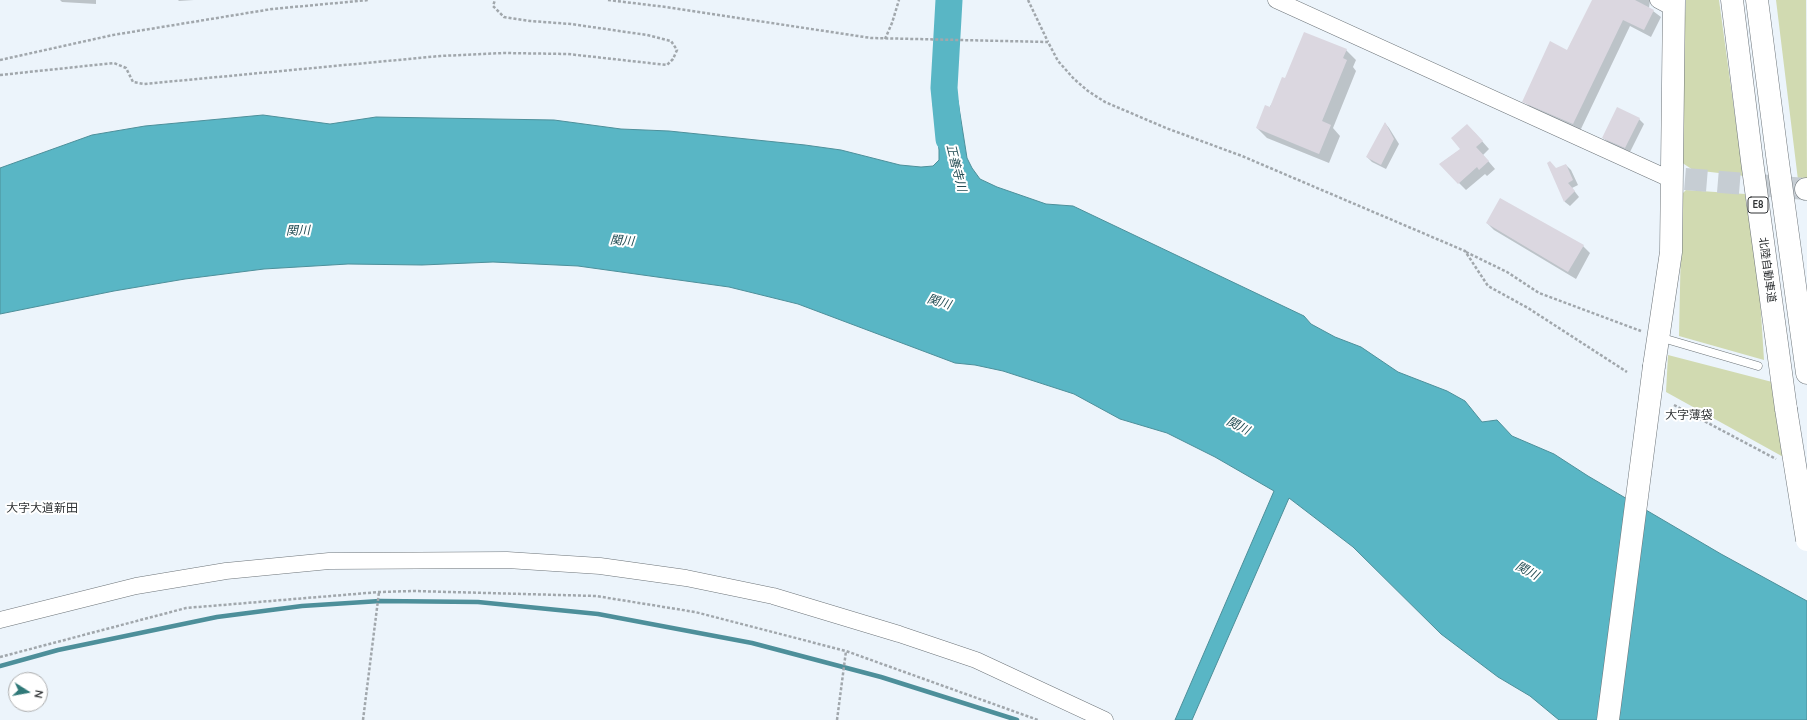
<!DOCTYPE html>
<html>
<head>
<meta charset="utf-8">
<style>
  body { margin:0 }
  #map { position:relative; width:1807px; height:720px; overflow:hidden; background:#ecf4fb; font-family:Quicksand,sans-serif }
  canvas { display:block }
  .north { position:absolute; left:8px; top:672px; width:40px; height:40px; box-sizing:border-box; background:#fff; border:1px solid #acadae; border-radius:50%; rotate:101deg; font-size:11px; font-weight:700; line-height:16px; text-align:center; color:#303335 }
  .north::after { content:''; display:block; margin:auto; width:14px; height:18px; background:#307978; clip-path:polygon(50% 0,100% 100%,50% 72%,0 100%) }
</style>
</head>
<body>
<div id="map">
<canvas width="1807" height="720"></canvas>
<div class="north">N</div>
</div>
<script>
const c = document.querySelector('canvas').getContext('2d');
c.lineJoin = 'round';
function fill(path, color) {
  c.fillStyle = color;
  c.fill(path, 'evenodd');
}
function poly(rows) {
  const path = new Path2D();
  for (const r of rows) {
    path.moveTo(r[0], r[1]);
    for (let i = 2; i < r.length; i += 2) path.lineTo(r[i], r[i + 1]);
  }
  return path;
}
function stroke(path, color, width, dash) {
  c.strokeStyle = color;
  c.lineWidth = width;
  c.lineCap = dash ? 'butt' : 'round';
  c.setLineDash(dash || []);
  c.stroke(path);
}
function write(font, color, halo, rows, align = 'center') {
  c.font = font + ' Quicksand,"Noto Sans JP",sans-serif';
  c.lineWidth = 4;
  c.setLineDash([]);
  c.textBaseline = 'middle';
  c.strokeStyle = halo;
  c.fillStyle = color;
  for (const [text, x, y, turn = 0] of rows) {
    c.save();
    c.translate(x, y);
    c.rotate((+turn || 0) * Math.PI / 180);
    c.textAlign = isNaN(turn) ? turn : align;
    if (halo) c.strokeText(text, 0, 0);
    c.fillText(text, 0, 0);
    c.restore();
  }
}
const green = poly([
  [1686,0,1719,0,1737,131,1745,176,1693,170,1681,162,1679,127],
  [1776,0,1806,0,1807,181,1798,180],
  [1686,190,1745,194,1759,282,1764,360,1679,336,1682,194],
  [1668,355,1776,383,1787,459,1666,392]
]);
const water = poly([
  [958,101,967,158,972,168,980,179,997,187,1046,204,1073,206,1304,316,1311,324,1335,337,1361,347,1398,372,1447,391,1465,401,1482,422,1497,420,1512,436,1554,454,1588,476,1721,554,1807,601,1807,720,1559,720,1530,696,1498,677,1441,634,1353,547,1289,498,1192,720,1175,720,1274,491,1215,457,1167,433,1120,419,1074,394,1003,371,975,365,955,363,798,304,729,287,578,266,493,262,422,265,348,264,264,269,185,279,114,291,0,314,0,168,92,135,145,126,263,115,330,124,376,117,554,120,621,129,669,131,805,145,841,150,900,165,921,167,933,166,939,160,939,150,933,103,958,101]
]);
const shadow = poly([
  [60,0,96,0,96,4,62,2],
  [178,0,194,0,179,1],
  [1593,0,1650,0,1649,8,1661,17,1651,37,1630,26,1580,131,1531,108,1524,101,1567,51],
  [1346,50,1356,60,1353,67,1356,71,1333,128,1340,136,1329,163,1267,138,1257,128,1286,80],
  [1639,119,1644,124,1630,152,1608,142,1603,138],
  [1385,123,1389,128,1399,144,1386,169,1372,162,1367,157],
  [1474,132,1489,149,1483,155,1495,169,1487,176,1485,174,1466,190,1440,164,1461,149],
  [1548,164,1556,169,1566,165,1571,170,1578,185,1572,188,1579,197,1570,206,1565,202],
  [1487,223,1583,246,1590,253,1576,279,1494,230]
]);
const stream = poly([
  [0,666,58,650,217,617,302,606,380,601,478,602,598,614,752,643,881,677,1017,720]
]);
const river = poly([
  [949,139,944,88,949,0]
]);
const building = poly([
  [1592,0,1635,0,1654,10,1644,30,1623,20,1573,124,1522,102,1550,41,1567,50],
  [1304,32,1347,49,1343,58,1347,60,1322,121,1331,125,1319,154,1256,128,1265,105,1270,107,1282,77,1285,78],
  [1617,107,1640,118,1625,148,1602,138],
  [1385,122,1394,139,1381,165,1366,157],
  [1467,124,1483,141,1476,147,1489,161,1479,170,1477,167,1458,184,1439,164,1460,149,1451,138],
  [1550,161,1556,168,1566,164,1573,180,1568,183,1575,191,1564,202,1547,163],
  [1500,198,1584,245,1568,272,1486,223]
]);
const secondaryTunnel = poly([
  [1685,179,1806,189]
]);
const path = poly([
  [608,0,666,7,871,38,1048,42,1058,61,1074,79,1088,91,1105,102,1166,128,1242,156,1465,251,1488,286,1528,308,1627,372],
  [1028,0,1048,42],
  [885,39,892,23,899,0],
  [0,60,113,35,272,9,369,0],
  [0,75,114,63,126,68,133,82,144,84,440,56,504,53,568,54,667,65,673,59,677,50,671,41,647,35,571,24,530,21,504,17,493,6,495,0],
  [1466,252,1507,272,1539,293,1641,331],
  [1674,405,1776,459],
  [0,657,186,608,379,592,414,591,596,596,695,612,846,651,1038,720],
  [363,720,379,592],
  [837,720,846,651]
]);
const lane = poly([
  [1659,337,1758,366]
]);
const street = poly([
  [1276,0,1672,180],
  [1658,0,1673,8],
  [0,620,136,586,226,571,329,561,507,560,600,566,686,578,773,596,899,634,976,660,1105,720]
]);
const secondary = poly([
  [1806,189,1807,189],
  [1654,366,1671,252,1674,0]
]);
const highway = poly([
  [1732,0,1752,161,1786,409],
  [1757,0,1777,155,1807,373]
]);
const secondaryBridge = poly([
  [1608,720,1654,366]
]);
const highwayBridge = poly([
  [1786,409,1807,540]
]);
const shields = [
  [1758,205,20]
];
const shieldNames = [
  ["E8",1758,205]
];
const streetNames = [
  ["北陸自動車道",1767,270,82]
];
const waterNames = [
  ["正善寺川",956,168,76],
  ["関川",298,231,-1],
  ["関川",622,241,4],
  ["関川",939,302,17],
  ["関川",1238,426,27],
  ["関川",1527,571,28]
];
const neighbourhoodNames = [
  ["大字薄袋",1689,415],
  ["大字大道新田",42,508]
];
fill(green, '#d1dab1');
fill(water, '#59b6c5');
stroke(water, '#4d8f9a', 1);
fill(shadow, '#0003');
stroke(stream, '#4d8f9a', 4.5);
stroke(river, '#59b6c5', 27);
fill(building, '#dbd7e0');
stroke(secondaryTunnel, '#c6cdd3', 22, [22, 11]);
stroke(lane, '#6d7479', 9);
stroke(street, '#6d7479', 17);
stroke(secondary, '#6d7479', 23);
stroke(highway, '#6d7479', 23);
stroke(path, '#a1a7ac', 2.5, [3, 2]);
stroke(lane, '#fff', 8);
stroke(street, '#fff', 16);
stroke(secondary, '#fff', 22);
stroke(highway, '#fff', 22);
stroke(secondaryBridge, '#6d7479', 23, []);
stroke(highwayBridge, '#6d7479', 23, []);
stroke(secondaryBridge, '#fff', 22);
stroke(highwayBridge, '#fff', 22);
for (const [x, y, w] of shields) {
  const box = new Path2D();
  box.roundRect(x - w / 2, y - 8, w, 16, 3);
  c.fillStyle = '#fff';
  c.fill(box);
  stroke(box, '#303335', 1);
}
write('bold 10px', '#303335', null, shieldNames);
write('11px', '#303335', '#fff', streetNames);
write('italic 12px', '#234d54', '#fff', waterNames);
write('12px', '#303335', '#fff', neighbourhoodNames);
</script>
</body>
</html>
